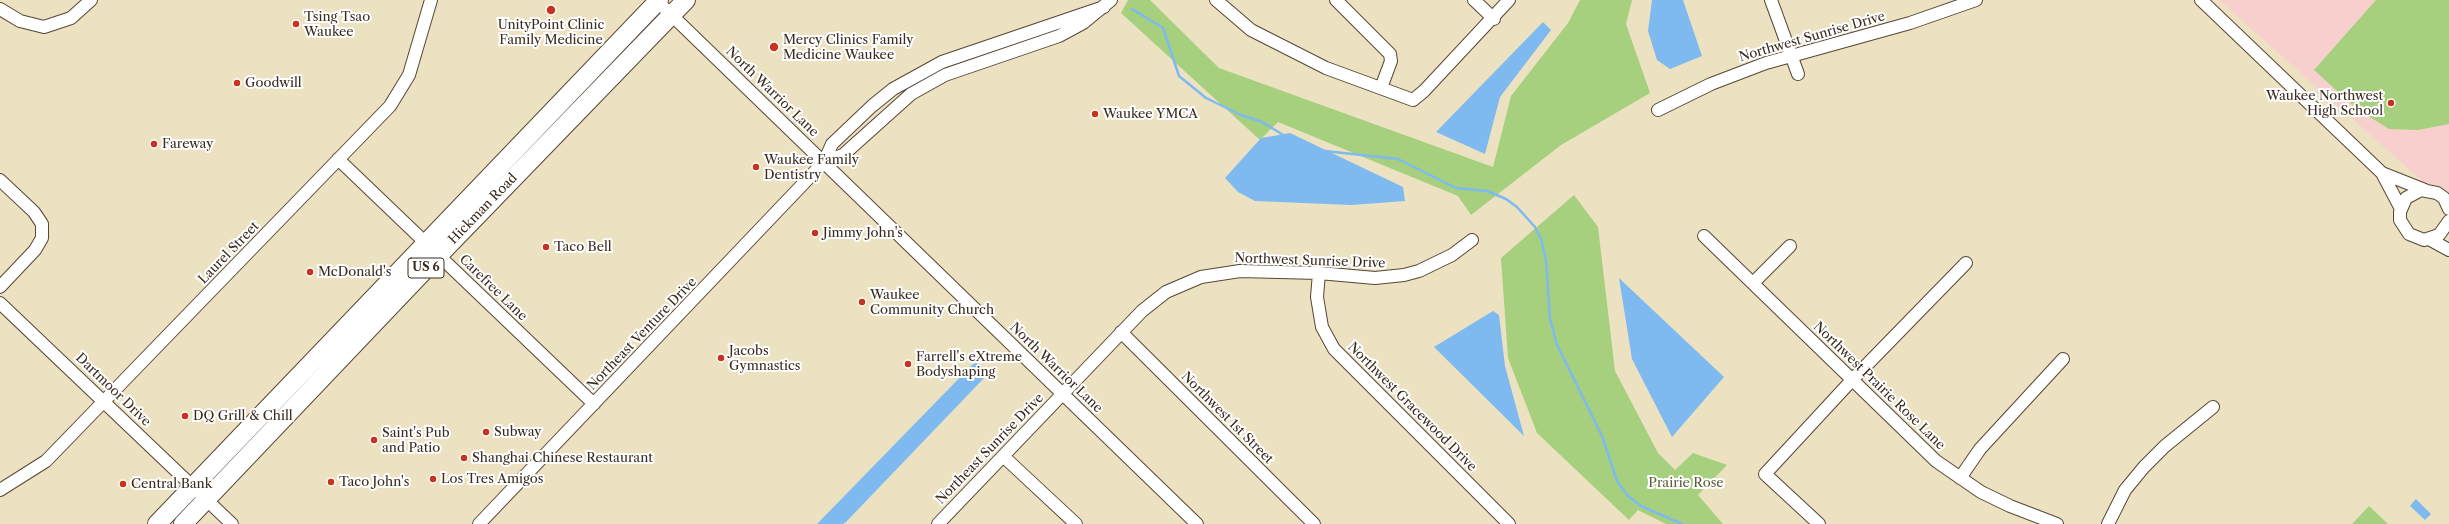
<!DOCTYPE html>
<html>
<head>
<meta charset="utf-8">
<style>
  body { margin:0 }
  canvas { display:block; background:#ece2c1 }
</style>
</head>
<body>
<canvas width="2449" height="524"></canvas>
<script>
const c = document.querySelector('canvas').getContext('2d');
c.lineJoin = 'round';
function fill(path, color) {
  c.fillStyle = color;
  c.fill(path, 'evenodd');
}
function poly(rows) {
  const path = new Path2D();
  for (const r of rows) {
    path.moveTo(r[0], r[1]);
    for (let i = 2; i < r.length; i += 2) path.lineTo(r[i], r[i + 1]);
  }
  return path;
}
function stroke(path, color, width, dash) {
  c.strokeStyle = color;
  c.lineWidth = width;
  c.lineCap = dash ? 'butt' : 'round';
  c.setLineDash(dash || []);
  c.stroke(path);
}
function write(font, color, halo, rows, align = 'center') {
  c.font = font + ' "Libre Caslon Text",serif';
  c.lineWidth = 4;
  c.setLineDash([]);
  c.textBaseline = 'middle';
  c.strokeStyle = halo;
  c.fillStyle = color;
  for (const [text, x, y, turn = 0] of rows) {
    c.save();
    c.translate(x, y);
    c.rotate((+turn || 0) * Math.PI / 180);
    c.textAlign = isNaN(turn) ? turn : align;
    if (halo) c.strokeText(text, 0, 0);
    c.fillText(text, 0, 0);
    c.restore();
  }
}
const built = poly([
  [2219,0,2449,0,2449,205]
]);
const green = poly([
  [1128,0,1150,0,1219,68,1493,167,1511,96,1568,23,1580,0,1632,0,1626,24,1650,93,1561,145,1471,215,1458,196,1278,122,1260,140,1121,13],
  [2376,0,2449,0,2449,124,2418,130,2389,129,2357,109,2314,70],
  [1574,195,1598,227,1615,371,1658,453,1675,470,1693,453,1727,465,1698,495,1723,524,1666,524,1638,510,1629,520,1537,433,1508,358,1501,258],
  [2369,506,2388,524,2352,524]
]);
const water = poly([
  [1652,0,1683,0,1702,56,1670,69,1657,60,1648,31],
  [1543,22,1551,30,1500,97,1485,154,1436,132],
  [1290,133,1403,187,1405,201,1351,205,1255,201,1238,192,1225,178,1261,138],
  [1619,278,1724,377,1672,437,1632,359],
  [1493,311,1499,315,1505,366,1524,436,1434,347],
  [976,363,981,365,986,376,846,522,843,524,817,524,972,365],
  [2416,499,2431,514,2425,520,2410,506]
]);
const stream = poly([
  [1132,9,1163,28,1179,76,1206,98,1241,115,1262,122,1285,136],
  [1325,151,1398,159,1456,188,1487,191,1506,199,1517,207,1535,227,1541,239,1546,260,1550,319,1557,345,1602,436,1617,481,1628,496,1641,506,1682,524]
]);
const minor = poly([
  [656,0,1197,524],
  [1216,0,1251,30,1326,68,1413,100,1424,91,1509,0],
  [1336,0,1390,54,1391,61,1381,88],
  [1474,0,1494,19],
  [1771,0,1798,74],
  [2201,0,2382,173,2401,209],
  [0,9,20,21,44,27,71,18,91,0],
  [1658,110,1711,84,1766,63,1910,23,1976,0],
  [338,159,594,404],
  [824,162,843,155,911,94,945,75,1059,36,1083,23,1111,0],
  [2382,173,2425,190],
  [0,180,34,212,42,224,42,238,35,250,0,287],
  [2449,209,2444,198,2437,193,2421,190,2406,198,2400,212,2400,220,2409,234,2424,240,2439,235,2449,221],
  [1704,236,1936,461,1981,492,2010,506,2057,524],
  [2429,239,2449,250],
  [1319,273,1317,297,1322,327,1334,349,1509,524],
  [1753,283,1790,246],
  [0,303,232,524],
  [1121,332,1314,524],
  [1003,456,1076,524],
  [1960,478,1980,449,2063,359],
  [0,490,46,461,390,106,409,75,431,0],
  [479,524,824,162,832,144,872,106,893,89,942,62,1104,7],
  [938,524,1142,311,1166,292,1201,277,1240,271,1319,273,1375,278,1404,275,1419,271,1452,255,1472,240],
  [1819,524,1765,474,1852,380,1966,263],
  [2108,524,2125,490,2144,467,2165,446,2213,407]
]);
const highway = poly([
  [157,524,659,0],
  [183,524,439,255,686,0]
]);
const markers = [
  [551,10,5,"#c8321e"],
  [296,24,4,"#c8321e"],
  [774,47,5,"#c8321e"],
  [237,83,4,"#c8321e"],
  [2391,103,4,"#c8321e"],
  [1095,114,4,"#c8321e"],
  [154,144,4,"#c8321e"],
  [756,167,4,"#c8321e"],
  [815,233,4,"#c8321e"],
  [546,247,4,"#c8321e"],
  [310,272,4,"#c8321e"],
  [862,302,4,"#c8321e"],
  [721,358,4,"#c8321e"],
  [908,364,4,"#c8321e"],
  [185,416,4,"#c8321e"],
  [486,432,4,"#c8321e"],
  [374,440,4,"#c8321e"],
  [464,458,4,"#c8321e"],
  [433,479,4,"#c8321e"],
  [331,482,4,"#c8321e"],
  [123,484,4,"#c8321e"]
];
const shields = [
  [426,268,36]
];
const shieldNames = [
  ["US 6",426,268]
];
const poiNames = [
  ["Tsing Tsao",304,17],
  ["Waukee",304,32],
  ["UnityPoint Clinic",551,25,"center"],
  ["Family Medicine",551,40,"center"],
  ["Mercy Clinics Family",783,40],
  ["Medicine Waukee",783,55],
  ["Goodwill",245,83],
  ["Waukee Northwest",2383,96,"right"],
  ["High School",2383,111,"right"],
  ["Waukee YMCA",1103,114],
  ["Fareway",162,144],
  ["Waukee Family",764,160],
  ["Dentistry",764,175],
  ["Jimmy John's",823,233],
  ["Taco Bell",554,247],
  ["McDonald's",318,272],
  ["Waukee",870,295],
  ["Community Church",870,310],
  ["Jacobs",729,351],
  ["Gymnastics",729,366],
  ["Farrell's eXtreme",916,357],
  ["Bodyshaping",916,372],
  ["DQ Grill & Chill",193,416],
  ["Subway",494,432],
  ["Saint's Pub",382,433],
  ["and Patio",382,448],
  ["Shanghai Chinese Restaurant",472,458],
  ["Los Tres Amigos",441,479],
  ["Taco John's",339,482],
  ["Central Bank",131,484]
];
const streetNames = [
  ["Northwest Sunrise Drive",1812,37,-16],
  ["North Warrior Lane",772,92,44],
  ["Hickman Road",483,209,-46],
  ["Laurel Street",229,253,-46],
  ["Northwest Sunrise Drive",1310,261,2],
  ["Carefree Lane",493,288,44],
  ["Northeast Venture Drive",642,334,-46],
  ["North Warrior Lane",1056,368,44],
  ["Northwest Prairie Rose Lane",1879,386,44],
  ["Dartmoor Drive",113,390,44],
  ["Northwest Gracewood Drive",1412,407,45],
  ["Northwest 1st Street",1227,418,45],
  ["Northeast Sunrise Drive",990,449,-46]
];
const parkNames = [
  ["Prairie Rose",1686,483]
];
fill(built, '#f7d0cd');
fill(green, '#a6d07d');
fill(water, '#7ebaf0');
stroke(stream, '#7ebaf0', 2.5);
stroke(minor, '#564636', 14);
stroke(highway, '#564636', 20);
stroke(minor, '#fff', 12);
stroke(highway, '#fff', 18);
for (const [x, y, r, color] of markers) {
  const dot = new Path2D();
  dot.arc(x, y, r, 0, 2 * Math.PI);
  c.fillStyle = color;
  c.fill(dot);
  stroke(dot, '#fff', 1.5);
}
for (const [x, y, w] of shields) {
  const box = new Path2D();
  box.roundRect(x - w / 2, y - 10, w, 20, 3);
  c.fillStyle = '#fff';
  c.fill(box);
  stroke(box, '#3b2a1e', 1);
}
write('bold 12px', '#3b2a1e', null, shieldNames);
write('13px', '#3b2a1e', '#fff', poiNames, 'left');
write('13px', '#3b2a1e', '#fff', streetNames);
write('13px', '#5b5c3a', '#fff', parkNames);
</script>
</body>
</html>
